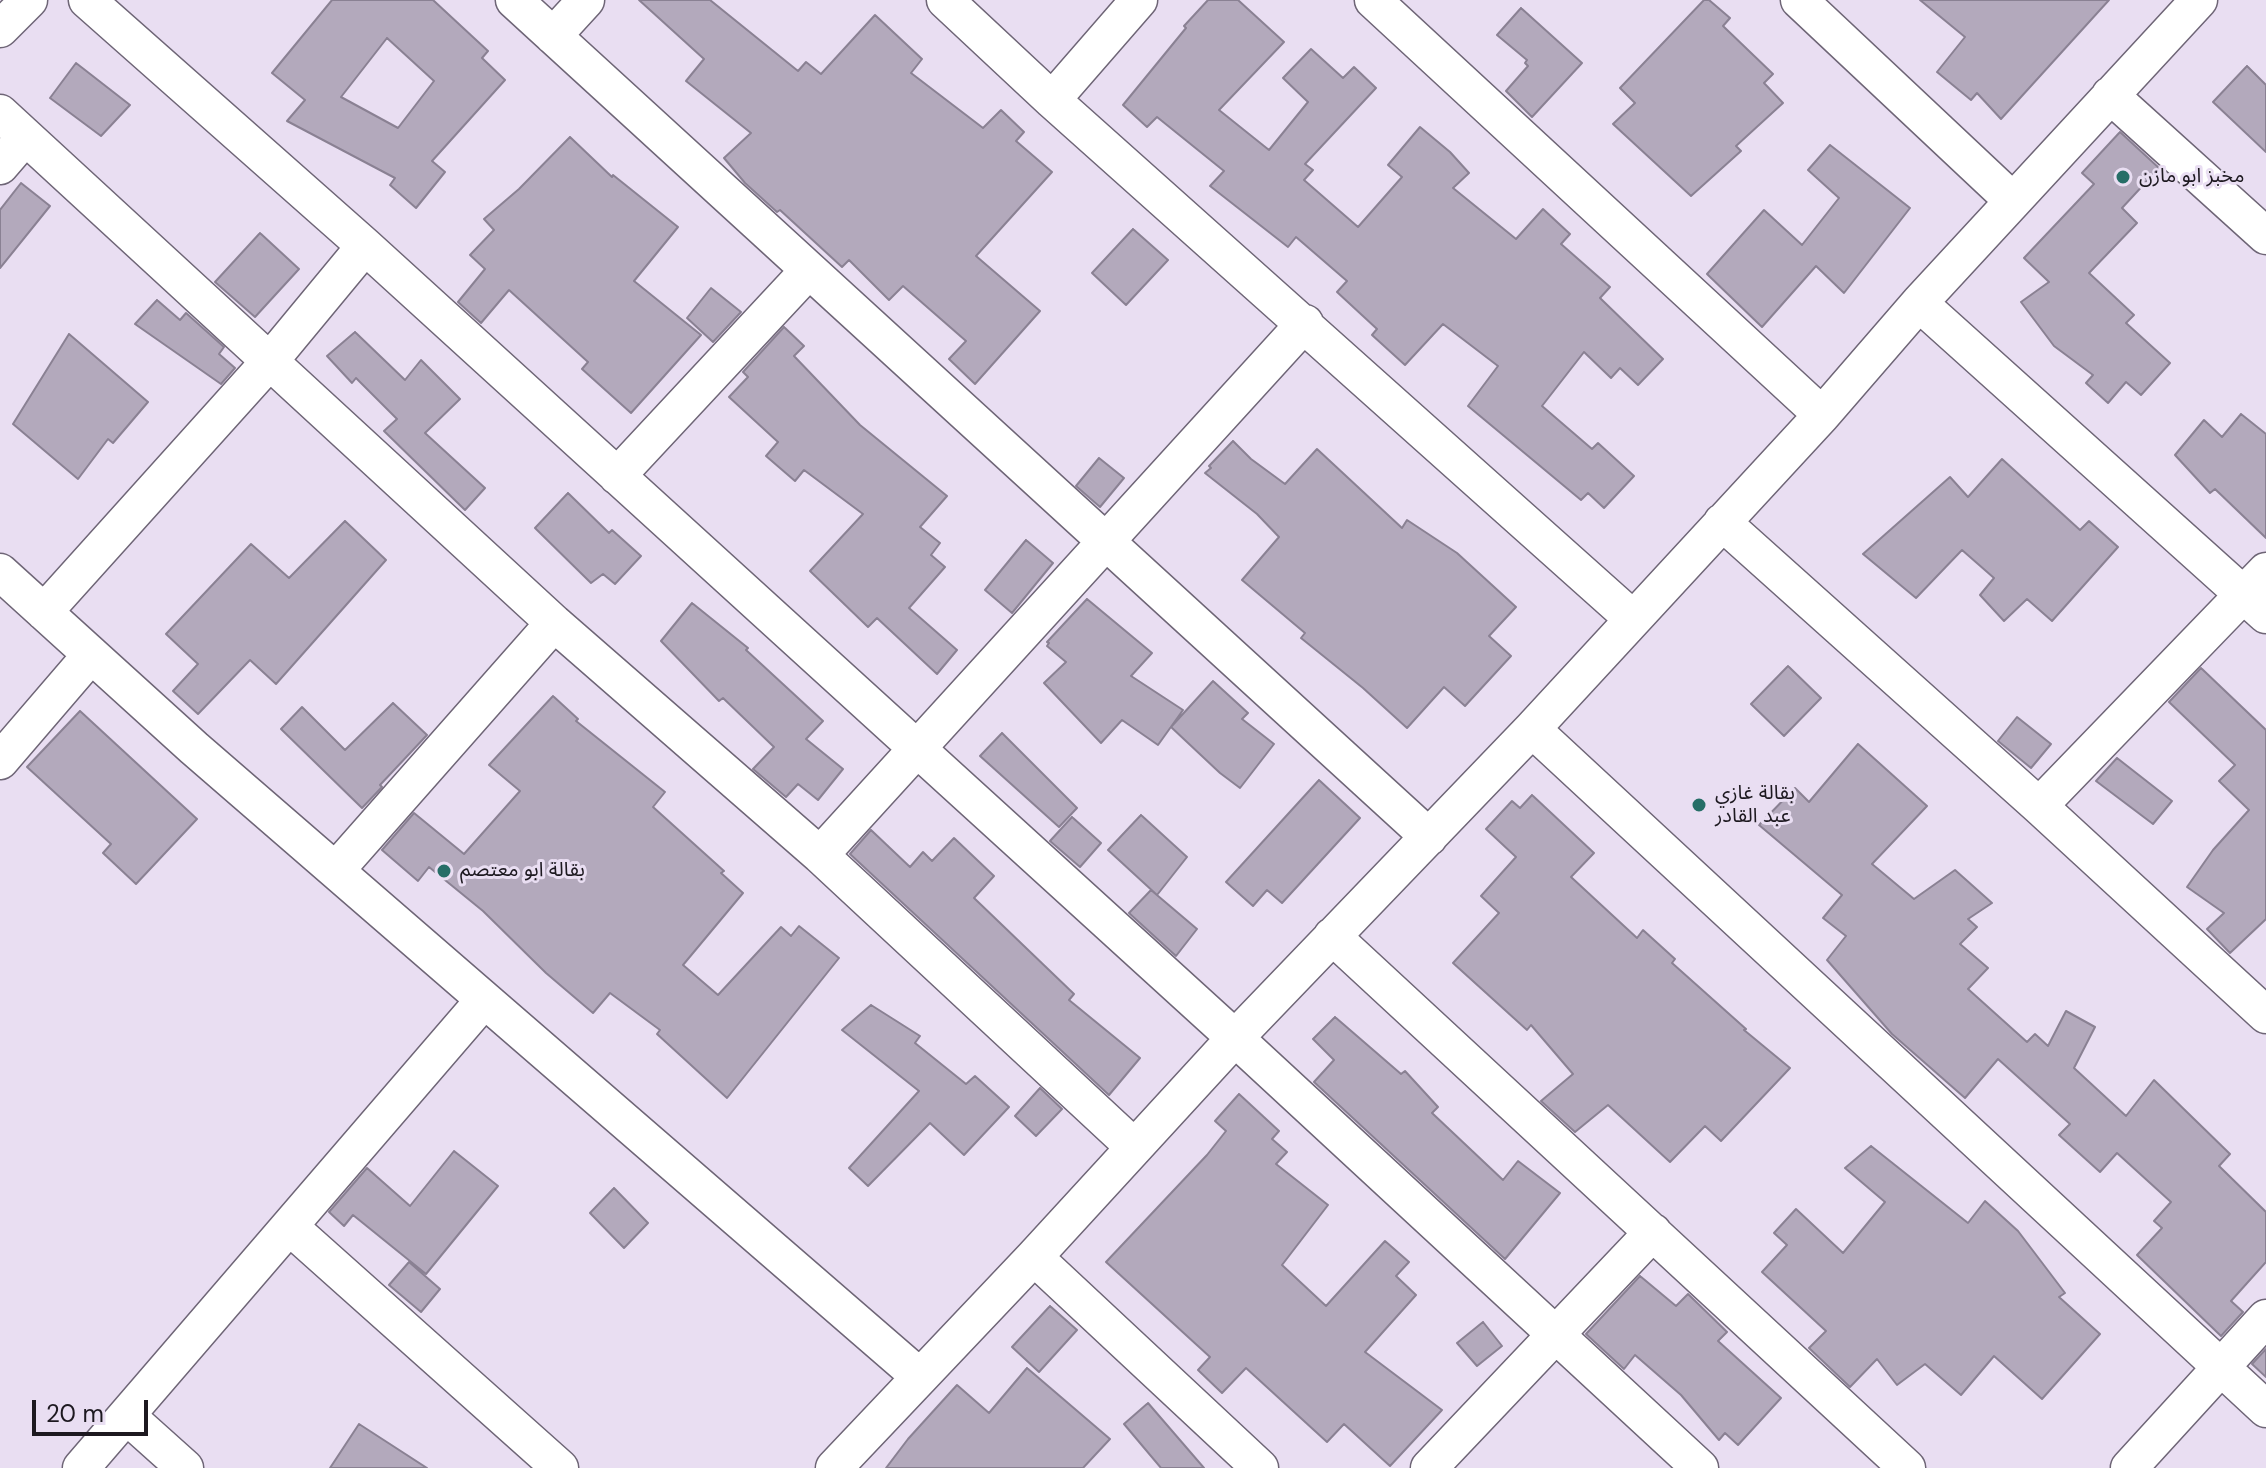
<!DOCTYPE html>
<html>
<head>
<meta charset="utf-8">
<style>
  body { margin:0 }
  #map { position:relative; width:2266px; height:1468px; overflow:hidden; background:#e9def2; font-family:"DM Sans",sans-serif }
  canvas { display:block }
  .scale { position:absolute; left:32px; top:1400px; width:116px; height:36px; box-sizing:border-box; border:4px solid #1d1920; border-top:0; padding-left:10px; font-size:24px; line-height:28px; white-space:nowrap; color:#1d1920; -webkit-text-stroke:6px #e9def2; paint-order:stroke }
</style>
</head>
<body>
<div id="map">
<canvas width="2266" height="1468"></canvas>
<div class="scale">20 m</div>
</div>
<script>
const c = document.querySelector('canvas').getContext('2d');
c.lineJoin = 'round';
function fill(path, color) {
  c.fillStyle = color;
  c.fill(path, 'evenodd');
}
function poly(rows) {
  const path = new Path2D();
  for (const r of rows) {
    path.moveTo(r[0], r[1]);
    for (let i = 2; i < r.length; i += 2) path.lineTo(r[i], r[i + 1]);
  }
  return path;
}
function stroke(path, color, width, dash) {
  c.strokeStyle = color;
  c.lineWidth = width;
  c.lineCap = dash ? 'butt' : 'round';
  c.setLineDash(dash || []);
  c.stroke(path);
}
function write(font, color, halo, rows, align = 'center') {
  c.font = font + ' "DM Sans","Noto Sans Arabic",sans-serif';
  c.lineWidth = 6;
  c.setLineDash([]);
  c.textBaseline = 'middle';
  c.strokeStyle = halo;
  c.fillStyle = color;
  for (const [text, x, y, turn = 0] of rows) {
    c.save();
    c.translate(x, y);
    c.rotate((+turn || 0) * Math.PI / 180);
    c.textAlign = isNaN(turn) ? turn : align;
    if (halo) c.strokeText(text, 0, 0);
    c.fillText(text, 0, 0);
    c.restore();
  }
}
const building = poly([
  [332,0,433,0,488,51,482,58,505,80,432,161,445,172,416,208,390,185,395,178,287,121,305,100,272,73,332,0],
  [387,38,434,81,398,128,341,97,387,38],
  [639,0,710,0,798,71,806,62,821,74,875,15,922,59,911,73,983,128,1001,110,1024,132,1016,141,1052,172,976,256,1040,311,975,384,949,359,966,341,903,286,889,300,849,260,842,267,780,210,777,212,745,183,724,158,751,133,686,81,704,59,639,0],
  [1208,0,1238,0,1284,42,1219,110,1269,150,1308,102,1283,78,1311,49,1343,78,1354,67,1376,88,1305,164,1313,170,1304,180,1358,227,1402,177,1388,165,1420,127,1450,152,1469,173,1453,188,1516,239,1543,209,1570,234,1561,244,1610,287,1600,298,1663,359,1638,385,1620,368,1611,378,1584,352,1542,406,1592,449,1598,443,1634,476,1604,508,1588,493,1581,500,1468,406,1498,366,1443,324,1405,365,1372,335,1377,329,1337,292,1347,281,1296,237,1288,247,1210,186,1224,171,1157,117,1147,127,1123,105,1186,28,1184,26,1208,0],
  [1704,0,1709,0,1730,18,1723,26,1773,74,1764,83,1783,103,1736,146,1741,151,1691,196,1613,124,1635,103,1620,88,1704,0],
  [1920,0,2109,0,2001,119,1977,93,1971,100,1937,72,1965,37,1920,0],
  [1521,8,1582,63,1532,117,1506,91,1528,66,1525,63,1527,60,1497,35,1521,8],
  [76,63,130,105,101,136,50,98,76,63],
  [2247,66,2266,85,2266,152,2213,102,2247,66],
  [2120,132,2159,168,2122,208,2137,223,2089,273,2134,315,2126,323,2170,363,2141,395,2126,382,2108,403,2086,383,2093,375,2054,346,2021,302,2049,282,2024,258,2094,184,2082,173,2120,132],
  [570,137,612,177,613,175,678,227,634,281,701,335,631,413,582,369,588,362,509,290,481,323,458,302,485,269,470,255,494,230,484,219,519,189,570,137],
  [1830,145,1910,208,1844,293,1816,266,1762,327,1707,274,1764,210,1802,245,1839,198,1808,170,1830,145],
  [21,183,50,206,0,268,0,210,21,183],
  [1133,229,1168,260,1126,305,1092,273,1133,229],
  [260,233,299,269,255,317,215,282,260,233],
  [711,288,741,312,713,342,687,318,711,288],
  [157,300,180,320,186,313,224,347,219,354,235,368,221,384,135,324,157,300],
  [784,327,804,346,794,356,860,425,947,496,920,527,940,543,931,555,945,567,909,608,957,650,937,674,877,618,868,627,810,571,863,514,804,470,795,481,766,456,778,442,729,397,748,377,743,372,784,327],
  [355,332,405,380,421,360,460,399,425,433,485,488,465,510,384,431,397,419,356,378,352,383,327,356,355,332],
  [69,334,148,402,113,443,108,439,78,479,13,424,69,334],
  [2241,414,2266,434,2266,538,2215,489,2210,493,2175,455,2204,420,2222,437,2241,414],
  [1233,441,1251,459,1285,484,1317,449,1402,528,1407,520,1457,553,1516,607,1489,636,1511,656,1465,706,1444,687,1407,728,1363,688,1301,638,1305,633,1242,580,1279,537,1257,514,1205,473,1211,468,1209,466,1233,441],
  [1099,458,1124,478,1100,507,1076,486,1099,458],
  [2002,459,2080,530,2089,521,2118,547,2052,621,2027,599,2004,621,1980,595,1994,578,1962,550,1916,598,1863,554,1950,477,1968,497,2002,459],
  [568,493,609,533,612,530,641,556,615,584,603,574,591,583,535,528,568,493],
  [345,521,386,560,276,684,250,660,198,714,173,691,198,664,166,634,251,544,289,578,345,521],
  [1026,540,1053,563,1012,613,985,590,1026,540],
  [1087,599,1152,653,1131,676,1183,710,1158,745,1122,720,1101,743,1044,683,1066,662,1047,646,1049,643,1047,642,1087,599],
  [692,603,748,648,746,650,823,721,806,739,843,769,818,800,798,784,786,797,753,769,774,747,723,698,719,701,661,641,692,603],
  [1788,666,1821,698,1784,736,1751,704,1788,666],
  [2201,668,2266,730,2266,919,2230,953,2207,929,2224,913,2187,887,2213,850,2249,810,2219,781,2235,765,2169,702,2201,668],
  [1213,681,1248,713,1242,719,1274,744,1240,788,1220,773,1171,727,1213,681],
  [553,696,578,719,576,721,665,792,653,807,724,871,721,873,743,893,683,965,718,995,781,927,791,936,799,926,839,958,727,1098,657,1034,660,1030,610,993,593,1013,546,973,483,911,429,867,418,881,382,850,414,813,464,854,520,791,489,765,553,696],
  [393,703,427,735,380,785,382,787,362,808,281,729,302,707,345,750,393,703],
  [80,711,197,819,136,884,103,853,111,844,27,767,80,711],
  [2017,717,2051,744,2031,768,1998,741,2017,717],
  [1002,733,1077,808,1059,827,980,756,1002,733],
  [1858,744,1927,806,1872,864,1914,899,1955,870,1992,903,1968,919,1977,927,1960,944,1988,968,1968,989,2027,1042,2035,1034,2048,1046,2066,1011,2095,1027,2074,1068,2126,1116,2154,1080,2230,1154,2219,1166,2266,1212,2266,1262,2231,1301,2243,1312,2221,1336,2137,1255,2162,1228,2154,1221,2171,1202,2117,1153,2100,1172,2059,1135,2070,1124,1998,1059,1965,1098,1892,1034,1827,960,1846,936,1823,918,1842,895,1759,825,1795,788,1809,802,1858,744],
  [2117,758,2172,801,2153,824,2096,781,2117,758],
  [1319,780,1360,818,1282,903,1267,890,1253,906,1226,882,1319,780],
  [1532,795,1594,853,1571,877,1637,938,1643,930,1675,959,1672,963,1746,1029,1744,1030,1790,1068,1721,1141,1705,1126,1670,1162,1608,1105,1575,1132,1541,1101,1573,1074,1531,1025,1527,1030,1453,963,1499,913,1481,896,1516,857,1486,829,1512,801,1520,808,1532,795],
  [1141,815,1187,857,1157,895,1108,850,1141,815],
  [1072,817,1101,843,1080,867,1050,841,1072,817],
  [871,830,910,867,923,852,932,861,954,838,994,876,974,898,1074,994,1069,1000,1140,1058,1109,1095,850,854,871,830],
  [1151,890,1197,929,1176,956,1129,913,1151,890],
  [871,1005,920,1036,915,1043,966,1084,975,1076,1009,1107,964,1155,930,1123,868,1186,849,1168,919,1091,842,1030,871,1005],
  [1335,1017,1401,1074,1405,1071,1438,1107,1432,1113,1503,1180,1518,1161,1560,1193,1505,1259,1314,1082,1334,1060,1313,1039,1335,1017],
  [1040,1088,1062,1109,1036,1136,1015,1116,1040,1088],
  [1239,1094,1279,1131,1272,1139,1287,1152,1276,1164,1328,1205,1282,1265,1326,1306,1385,1241,1409,1262,1396,1276,1416,1295,1365,1352,1442,1410,1390,1466,1344,1424,1327,1442,1246,1368,1222,1393,1198,1370,1210,1357,1106,1262,1207,1155,1226,1131,1215,1121,1239,1094],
  [1871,1146,1968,1223,1985,1201,2018,1231,2065,1293,2059,1297,2100,1334,2042,1399,1994,1356,1961,1395,1925,1364,1897,1385,1877,1359,1850,1387,1809,1348,1826,1331,1762,1272,1787,1245,1774,1233,1796,1209,1843,1253,1885,1202,1845,1168,1871,1146],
  [454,1151,498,1186,426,1274,353,1215,344,1226,329,1212,367,1168,410,1206,454,1151],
  [614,1188,648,1223,624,1248,590,1213,614,1188],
  [409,1262,440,1289,421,1312,389,1285,409,1262],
  [1640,1276,1676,1306,1688,1294,1727,1332,1718,1341,1781,1398,1738,1445,1725,1433,1719,1440,1681,1395,1635,1355,1624,1369,1586,1334,1640,1276],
  [1050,1306,1077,1330,1039,1372,1012,1347,1050,1306],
  [1483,1322,1502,1346,1477,1366,1457,1343,1483,1322],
  [2266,1349,2266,1377,2252,1364,2266,1349],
  [1027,1368,1110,1439,1083,1468,886,1468,908,1439,957,1385,989,1413,1027,1368],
  [1148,1403,1204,1468,1161,1468,1124,1424,1148,1403],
  [359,1424,427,1468,330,1468,359,1424]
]);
const minor = poly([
  [87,0,365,246,1235,1038,1700,1468],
  [514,0,1429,837],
  [945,0,1052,100,1633,619],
  [1373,0,1822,415],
  [1799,0,2013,201],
  [0,29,29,0],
  [553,36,586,0],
  [2110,95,2266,236],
  [1052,100,1139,0],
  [0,113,554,623,820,855,1134,1147],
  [0,166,25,137],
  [1919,303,2266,615],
  [617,476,809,270],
  [1722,522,2039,806,2266,1015],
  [0,572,194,748,920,1377],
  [44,612,269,362,365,246],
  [1532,729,2266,1409],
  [0,761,91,655],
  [2039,806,2266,571],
  [820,855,1305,323],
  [336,870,554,623],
  [1332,936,1907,1468],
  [290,1227,560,1468],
  [1034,1257,1260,1468],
  [127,1416,185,1468],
  [81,1468,484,1000],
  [834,1468,1034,1257,1235,1038,1532,729,1822,415,1919,303,2199,0],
  [1429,1468,1653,1232],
  [2129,1468,2266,1318]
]);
const markers = [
  [2123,177,8,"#266e67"],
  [1699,805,8,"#266e67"],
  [444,871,8,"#266e67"]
];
const poiNames = [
  ["مخبز ابو مازن",2139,177],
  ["بقالة غازي",1715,794],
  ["عبد القادر",1715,817],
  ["بقالة ابو معتصم",460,871]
];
fill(building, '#b3a9bc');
stroke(building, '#8a8193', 2);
stroke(minor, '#6e6576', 39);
stroke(minor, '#fff', 36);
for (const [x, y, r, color] of markers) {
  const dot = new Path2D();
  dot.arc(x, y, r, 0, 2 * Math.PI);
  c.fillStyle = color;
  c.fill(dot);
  stroke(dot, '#e9def2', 3);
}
write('20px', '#1d1920', '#e9def2', poiNames, 'left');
</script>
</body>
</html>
